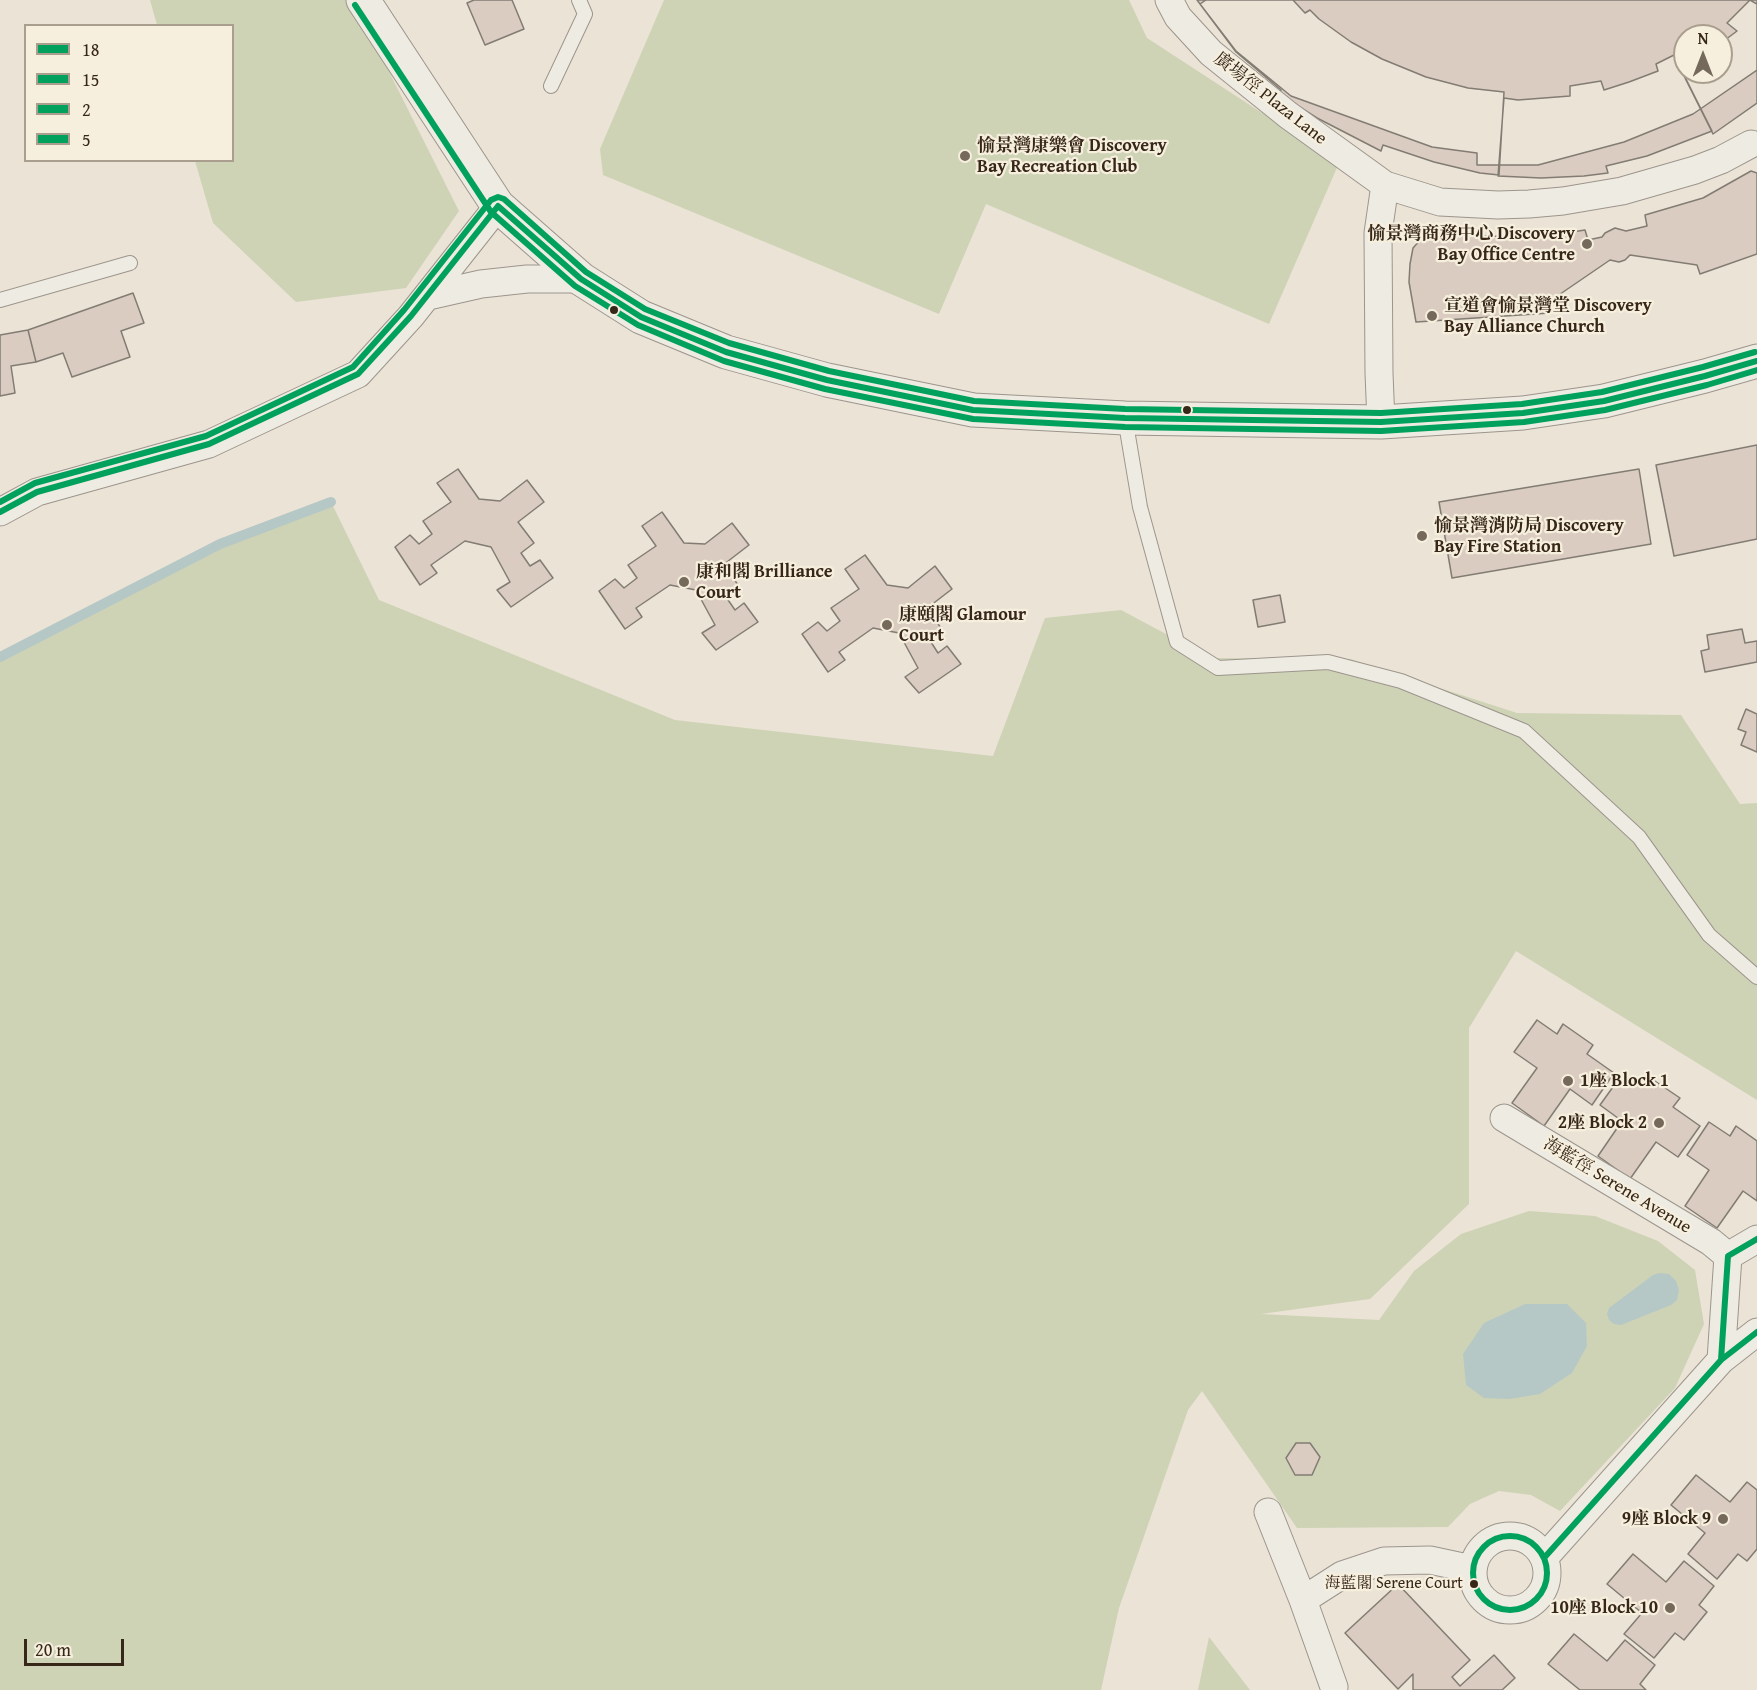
<!DOCTYPE html>
<html>
<head>
<meta charset="utf-8">
<style>
  body { margin:0 }
  #map { position:relative; width:1757px; height:1690px; overflow:hidden; background:#ebe3d5; font-family:"Gentium Book Plus",serif }
  canvas { display:block }
  .legend { position:absolute; left:24px; top:24px; width:210px; height:138px; box-sizing:border-box; background:#f7efde; border:2px solid #aa9f8f; margin:0; padding:8px 10px; list-style:none; font-size:18px; color:#362719 }
  .legend li { display:flex; align-items:center; gap:12px; height:30px }
  .legend b { width:30px; border:2px solid #aa9f8f }
  .north { position:absolute; left:1673px; top:24px; width:60px; height:60px; box-sizing:border-box; background:#f7efde; border:2px solid #aa9f8f; border-radius:50%; rotate:0deg; font-size:16px; font-weight:700; line-height:24px; text-align:center; color:#362719 }
  .north::after { content:''; display:block; margin:auto; width:21px; height:27px; background:#75695b; clip-path:polygon(50% 0,100% 100%,50% 72%,0 100%) }
  .scale { position:absolute; left:24px; top:1639px; width:100px; height:27px; box-sizing:border-box; border:3px solid #362719; border-top:0; padding-left:8px; font-size:18px; line-height:21px; white-space:nowrap; color:#362719; -webkit-text-stroke:4px #f7efde; paint-order:stroke }
</style>
</head>
<body>
<div id="map">
<canvas width="1757" height="1690"></canvas>
<ul class="legend">
<li><b style="height:8px;background:#00a15c"></b>18</li>
<li><b style="height:8px;background:#00a15c"></b>15</li>
<li><b style="height:8px;background:#00a15c"></b>2</li>
<li><b style="height:8px;background:#00a15c"></b>5</li>
</ul>
<div class="north">N</div>
<div class="scale">20 m</div>
</div>
<script>
const c = document.querySelector('canvas').getContext('2d');
c.lineJoin = 'round';
function fill(path, color) {
  c.fillStyle = color;
  c.fill(path, 'evenodd');
}
function poly(rows) {
  const path = new Path2D();
  for (const r of rows) {
    if (r.length === 3) {
      path.moveTo(r[0] + r[2], r[1]);
      path.arc(r[0], r[1], r[2], 0, 2 * Math.PI);
      continue;
    }
    path.moveTo(r[0], r[1]);
    for (let i = 2; i < r.length; i += 2) path.lineTo(r[i], r[i + 1]);
  }
  return path;
}
function stroke(path, color, width, dash) {
  c.strokeStyle = color;
  c.lineWidth = width;
  c.lineCap = dash ? 'butt' : 'round';
  c.setLineDash(dash || []);
  c.stroke(path);
}
function write(font, color, halo, rows, align = 'center') {
  c.font = font + ' "Gentium Book Plus","Noto Serif TC",serif';
  c.lineWidth = 4.5;
  c.setLineDash([]);
  c.textBaseline = 'middle';
  c.strokeStyle = halo;
  c.fillStyle = color;
  for (const [text, x, y, turn = 0] of rows) {
    c.save();
    c.translate(x, y);
    c.rotate((+turn || 0) * Math.PI / 180);
    c.textAlign = isNaN(turn) ? turn : align;
    if (halo) c.strokeText(text, 0, 0);
    c.fillText(text, 0, 0);
    c.restore();
  }
}
const green = poly([
  [150,0,353,0,459,211,406,288,296,302,213,223,195,161,232,160,232,26,157,25],
  [664,0,1129,0,1147,38,1339,163,1269,324,986,204,939,314,603,175,600,149],
  [331,502,379,600,675,720,993,756,1045,618,1121,610,1211,658,1350,659,1517,713,1681,715,1740,804,1757,803,1757,1100,1516,951,1469,1028,1469,1204,1370,1299,1261,1314,1379,1320,1414,1271,1461,1234,1529,1211,1595,1216,1658,1241,1695,1270,1704,1324,1675,1388,1560,1511,1531,1495,1499,1491,1470,1504,1448,1527,1297,1528,1202,1391,1188,1410,1119,1608,1101,1690,0,1690,0,657,220,544],
  [1209,1637,1250,1690,1198,1690]
]);
const water = poly([
  [1660,1273,1669,1274,1676,1281,1679,1290,1677,1300,1671,1305,1621,1325,1614,1324,1609,1320,1607,1314,1609,1308,1653,1275],
  [1525,1304,1567,1304,1586,1323,1587,1346,1572,1373,1540,1394,1509,1399,1484,1398,1466,1385,1463,1354,1484,1323]
]);
const stream = poly([
  [0,657,220,544,331,502]
]);
const building = poly([
  [474,0,512,0,524,29,485,45,467,3,474,0],
  [1197,0,1757,0,1757,70,1693,114,1624,142,1538,165,1477,165,1477,153,1432,147,1291,96,1236,51,1197,0],
  [1685,36,1721,36,1721,72,1685,72,1685,36],
  [1206,0,1293,0,1305,13,1310,10,1319,19,1351,42,1382,59,1426,77,1468,88,1504,92,1499,175,1480,173,1434,162,1383,145,1381,151,1317,118,1279,94,1281,90,1236,52,1200,4,1206,0],
  [1750,0,1757,4,1757,103,1713,134,1681,70,1685,67,1685,72,1721,72,1721,43,1737,31,1727,23,1750,0],
  [1674,55,1712,131,1647,156,1606,166,1608,173,1584,176,1541,178,1498,176,1504,98,1518,100,1570,96,1570,86,1601,81,1604,90,1629,82,1658,71,1656,64,1674,55],
  [1751,171,1757,173,1757,254,1700,274,1697,265,1630,255,1625,260,1619,262,1610,260,1550,301,1550,313,1416,322,1409,282,1410,264,1413,248,1423,237,1436,233,1510,237,1546,236,1585,230,1588,240,1602,237,1605,233,1615,228,1626,231,1647,226,1645,215,1703,198,1751,171],
  [133,293,144,323,121,331,130,357,72,377,63,353,36,362,28,330,133,293],
  [28,330,36,362,11,366,15,393,0,396,0,335,28,330],
  [1757,445,1757,539,1674,556,1656,465,1757,445],
  [458,469,479,499,500,501,527,480,544,502,518,522,534,543,521,553,530,566,540,560,553,578,511,607,497,590,510,582,491,547,465,541,431,565,437,573,420,585,395,547,410,535,419,544,432,534,423,521,451,502,437,483,458,469],
  [1639,469,1651,544,1452,578,1439,502,1639,469],
  [662,512,684,543,705,544,732,523,749,545,723,565,739,586,726,597,735,610,744,603,758,622,716,650,702,633,715,625,696,590,670,585,636,608,642,617,625,629,599,591,615,579,624,588,637,578,628,565,656,546,642,526,662,512],
  [865,555,887,585,908,588,935,566,952,589,926,609,942,629,929,639,938,653,947,646,961,664,919,693,905,677,918,668,899,633,873,628,839,652,845,660,828,672,802,634,818,622,827,631,840,621,831,608,859,589,845,569,865,555],
  [1280,595,1285,622,1258,627,1253,600,1280,595],
  [1742,629,1745,643,1757,641,1757,662,1705,672,1701,651,1709,649,1707,635,1742,629],
  [1746,709,1757,714,1757,752,1741,745,1746,732,1738,729,1746,709],
  [1537,1020,1557,1034,1563,1024,1593,1045,1587,1054,1614,1073,1592,1105,1570,1089,1544,1126,1512,1103,1537,1068,1514,1052,1537,1020],
  [1623,1073,1643,1087,1649,1077,1680,1098,1673,1107,1700,1126,1678,1157,1656,1142,1630,1179,1598,1156,1622,1121,1600,1105,1623,1073],
  [1709,1122,1730,1136,1736,1126,1757,1141,1757,1201,1743,1191,1717,1228,1685,1206,1709,1170,1687,1155,1709,1122],
  [1296,1443,1310,1443,1320,1457,1312,1475,1295,1475,1286,1458,1296,1443],
  [1696,1475,1730,1502,1747,1482,1757,1490,1757,1549,1747,1561,1738,1554,1717,1579,1688,1554,1705,1533,1671,1505,1696,1475],
  [1633,1554,1666,1582,1684,1561,1714,1586,1699,1605,1707,1612,1684,1640,1675,1633,1654,1658,1624,1634,1642,1613,1607,1584,1633,1554],
  [1398,1584,1470,1660,1452,1677,1460,1686,1494,1655,1515,1678,1502,1690,1413,1690,1413,1674,1398,1689,1345,1633,1398,1584],
  [1574,1634,1607,1661,1625,1640,1655,1665,1640,1684,1646,1690,1580,1690,1548,1664,1574,1634]
]);
const service = poly([
  [551,86,585,14,579,0],
  [0,300,130,263],
  [1125,418,1140,507,1177,642,1218,668,1328,662,1401,681,1524,731,1639,837,1709,935,1757,977]
]);
const minor = poly([
  [1169,0,1178,17,1211,53,1288,115,1385,185,1440,202,1498,205,1529,204,1563,201,1622,191,1695,170,1721,160,1751,144],
  [428,296,481,284,527,279,581,279],
  [1381,422,1379,373,1378,233,1385,185],
  [0,512,37,492,209,444,358,374,411,316,498,206],
  [1504,1118,1711,1242,1728,1256],
  [1721,1360,1728,1256,1757,1239],
  [1268,1512,1303,1600,1334,1687],
  [1510,1573,37],
  [1544,1558,1721,1360,1757,1332],
  [1303,1600,1342,1575,1384,1561,1430,1560,1472,1569]
]);
const tertiary = poly([
  [363,0,498,206,581,279,641,317,726,352,827,380,973,410,1125,418,1381,422,1523,413,1604,401,1705,376,1757,361]
]);
const bus1 = poly([
  [0,512,37,492,209,444,358,374,411,316,498,206,581,279,641,317,726,352,827,380,973,410,1125,418,1381,422,1523,413,1604,401,1705,376,1757,361]
]);
const bus2 = poly([
  [355,5,491,212,575,286,638,325,724,361,825,389,973,419,1125,427,1381,431,1524,422,1605,410,1707,385,1757,370]
]);
const bus3 = poly([
  [0,502,35,483,206,436,353,367,404,310,491,200,498,197,504,199,586,272,645,309,729,343,829,371,974,401,1125,409,1381,413,1522,404,1602,392,1703,367,1755,352]
]);
const bus4 = poly([
  [1721,1360,1728,1256,1757,1239],
  [1510,1573,37],
  [1544,1558,1721,1360,1757,1332]
]);
const markers = [
  [965,156,6,"#75695b"],
  [1587,244,6,"#75695b"],
  [614,310,5,"#362719"],
  [1432,316,6,"#75695b"],
  [1187,410,5,"#362719"],
  [1422,536,6,"#75695b"],
  [684,582,6,"#75695b"],
  [887,625,6,"#75695b"],
  [1568,1081,6,"#75695b"],
  [1659,1123,6,"#75695b"],
  [1723,1519,6,"#75695b"],
  [1474,1584,5,"#362719"],
  [1670,1608,6,"#75695b"]
];
const busNames = [
  ["海藍閣 Serene Court",1463,1584]
];
const streetNames = [
  ["廣場徑 Plaza Lane",1270,99,38],
  ["海藍徑 Serene Avenue",1617,1186,31]
];
const poiNames = [
  ["愉景灣康樂會 Discovery",977,146],
  ["Bay Recreation Club",977,167],
  ["愉景灣商務中心 Discovery",1575,234,"right"],
  ["Bay Office Centre",1575,255,"right"],
  ["宣道會愉景灣堂 Discovery",1444,306],
  ["Bay Alliance Church",1444,327],
  ["愉景灣消防局 Discovery",1434,526],
  ["Bay Fire Station",1434,547],
  ["康和閣 Brilliance",696,572],
  ["Court",696,593],
  ["康頤閣 Glamour",899,615],
  ["Court",899,636],
  ["1座 Block 1",1580,1081],
  ["2座 Block 2",1647,1123,"right"],
  ["9座 Block 9",1711,1519,"right"],
  ["10座 Block 10",1658,1608,"right"]
];
fill(green, '#ced3b6');
fill(water, '#b5c8c6');
stroke(stream, '#b5c8c6', 10);
fill(building, '#daccc1');
stroke(building, '#827c73', 1.5);
stroke(service, '#9c958c', 16);
stroke(minor, '#9c958c', 29);
stroke(tertiary, '#9c958c', 35);
stroke(service, '#eeebe3', 14);
stroke(minor, '#eeebe3', 27);
stroke(tertiary, '#eeebe3', 33);
stroke(bus1, '#00a15c', 6);
stroke(bus2, '#00a15c', 6);
stroke(bus3, '#00a15c', 6);
stroke(bus4, '#00a15c', 6);
for (const [x, y, r, color] of markers) {
  const dot = new Path2D();
  dot.arc(x, y, r, 0, 2 * Math.PI);
  c.fillStyle = color;
  c.fill(dot);
  stroke(dot, '#f7efde', 2);
}
write('16px', '#362719', '#f7efde', busNames, 'right');
write('18px', '#362719', '#f7efde', streetNames);
write('bold 18px', '#362719', '#f7efde', poiNames, 'left');
</script>
</body>
</html>
